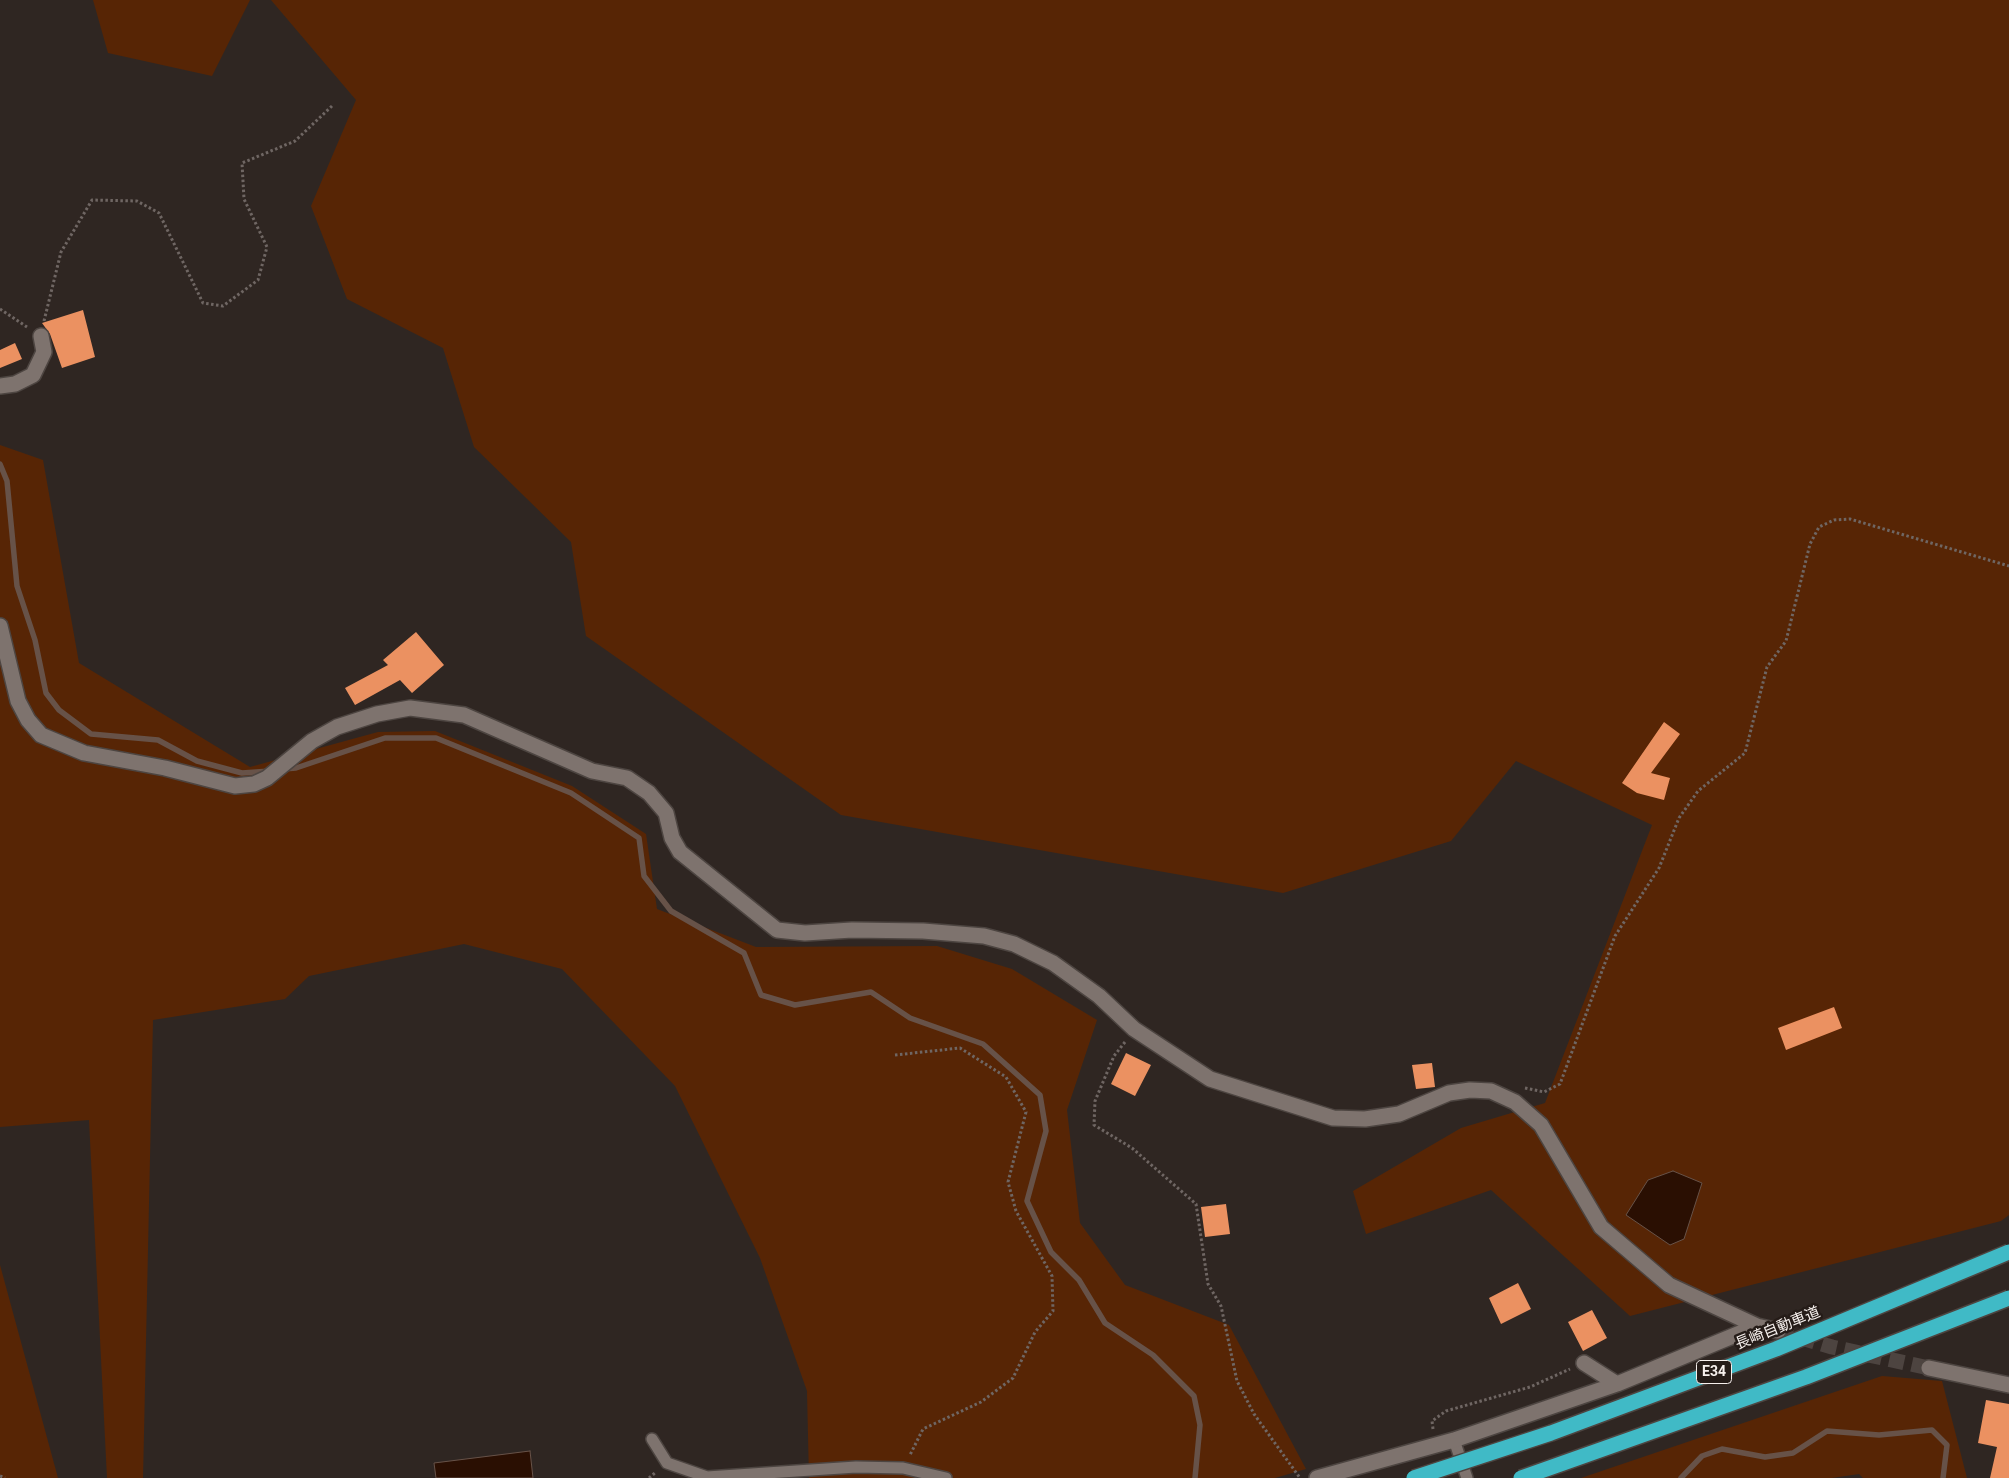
<!DOCTYPE html>
<html>
<head>
<meta charset="utf-8">
<style>
  body { margin:0 }
  canvas { display:block; background:#2f2622 }
</style>
</head>
<body>
<canvas width="2009" height="1478"></canvas>
<script>
const c = document.querySelector('canvas').getContext('2d');
c.lineJoin = 'round';
function fill(path, color) {
  c.fillStyle = color;
  c.fill(path, 'evenodd');
}
function poly(rows) {
  const path = new Path2D();
  for (const r of rows) {
    path.moveTo(r[0], r[1]);
    for (let i = 2; i < r.length; i += 2) path.lineTo(r[i], r[i + 1]);
  }
  return path;
}
function stroke(path, color, width, dash) {
  c.strokeStyle = color;
  c.lineWidth = width;
  c.lineCap = dash ? 'butt' : 'round';
  c.setLineDash(dash || []);
  c.stroke(path);
}
function write(font, color, halo, rows, align = 'center') {
  c.font = font + ' Roboto,"Noto Sans JP",sans-serif';
  c.lineWidth = 5;
  c.setLineDash([]);
  c.textBaseline = 'middle';
  c.strokeStyle = halo;
  c.fillStyle = color;
  for (const [text, x, y, turn = 0] of rows) {
    c.save();
    c.translate(x, y);
    c.rotate((+turn || 0) * Math.PI / 180);
    c.textAlign = isNaN(turn) ? turn : align;
    if (halo) c.strokeText(text, 0, 0);
    c.fillText(text, 0, 0);
    c.restore();
  }
}
const green = poly([
  [93,0,250,0,212,76,108,53],
  [271,0,2009,0,2009,1215,2001,1221,1630,1316,1491,1190,1366,1234,1353,1191,1461,1128,1545,1103,1652,825,1516,761,1451,841,1283,893,841,815,586,636,571,542,474,447,443,348,347,299,311,206,356,100],
  [0,445,43,460,79,663,250,767,378,732,435,731,572,786,646,834,657,909,756,947,937,946,1012,969,1097,1020,1067,1110,1080,1223,1125,1285,1229,1325,1306,1469,1275,1478,809,1478,807,1391,760,1258,675,1086,562,969,464,944,309,976,285,999,153,1020,143,1478,107,1478,89,1120,0,1127],
  [0,1265,58,1478,0,1478],
  [1882,1376,1942,1381,1967,1478,1863,1478,1859,1474,1832,1478,1581,1478]
]);
const water = poly([
  [1673,1171,1702,1183,1684,1239,1670,1245,1626,1215,1648,1180,1673,1171],
  [530,1451,533,1478,436,1478,434,1463,530,1451]
]);
const stream = poly([
  [0,464,7,481,17,586,35,640,46,693,59,710,91,734,158,740,197,761,242,773,270,771],
  [284,769,296,768,385,738,436,738,571,793,639,838,644,876,671,911,744,953,761,995,795,1005,871,992,910,1018,983,1044,1040,1095,1046,1131,1027,1201,1051,1252,1079,1280,1105,1323,1153,1355,1194,1396,1200,1425,1195,1478],
  [1681,1478,1702,1456,1722,1449,1765,1457,1793,1453,1827,1431,1879,1435,1932,1430,1947,1445,1943,1478]
]);
const building = poly([
  [83,310,95,357,62,368,50,334,42,323],
  [15,343,22,359,0,368,0,350],
  [416,632,444,665,412,693,400,680,355,705,345,688,388,665,383,660],
  [1664,722,1680,734,1651,773,1670,778,1664,800,1637,793,1622,783],
  [1834,1007,1842,1028,1786,1050,1778,1028],
  [1126,1053,1151,1065,1135,1096,1111,1084],
  [1432,1063,1435,1087,1416,1089,1412,1065],
  [1226,1204,1230,1234,1205,1237,1201,1207],
  [1518,1283,1531,1309,1501,1324,1489,1298],
  [1592,1310,1607,1338,1583,1351,1568,1322],
  [1986,1400,2009,1404,2009,1478,1990,1478,1997,1447,1978,1443]
]);
const streetTunnel = poly([
  [1778,1331,1832,1347,1929,1368]
]);
const path = poly([
  [0,309,27,327],
  [44,321,61,252,92,200,137,201,159,213,203,303,223,306,258,280,267,247,244,199,242,163,295,141,332,106],
  [1125,1042,1114,1056,1095,1101,1094,1125,1132,1148,1196,1204,1208,1284,1221,1306,1237,1381,1254,1414,1300,1478],
  [895,1055,960,1048,1006,1077,1026,1112,1008,1182,1016,1211,1052,1276,1053,1311,1035,1332,1013,1378,981,1402,923,1429,910,1455],
  [1525,1088,1544,1092,1560,1084,1615,936,1659,868,1679,818,1698,791,1745,753,1767,667,1786,641,1810,544,1819,527,1834,520,1850,519,2009,566],
  [1433,1429,1432,1421,1446,1411,1530,1387,1570,1369],
  [0,1476,5,1478],
  [649,1478,656,1472]
]);
const lane = poly([
  [652,1439,667,1463,707,1477,856,1467,903,1468,946,1478],
  [1454,1440,1467,1478]
]);
const street = poly([
  [0,386,15,384,33,375,44,352,41,336],
  [0,626,18,701,28,720,41,735,84,753,165,768,235,786,254,784,267,778,312,741,337,727,377,714,410,708,464,715,592,771,627,778,649,793,666,813,672,838,680,852,777,930,805,933,852,930,923,931,984,936,1014,944,1053,963,1099,996,1134,1029,1210,1079,1333,1118,1365,1119,1399,1114,1449,1093,1470,1090,1491,1091,1515,1102,1541,1125,1601,1227,1669,1285,1757,1326,1778,1331],
  [1584,1363,1617,1384],
  [1929,1368,2009,1385],
  [1317,1478,1454,1440,1617,1384,1757,1326]
]);
const highwayBridge = poly([
  [1414,1478,1551,1433,1776,1349,2009,1252],
  [1521,1478,1806,1377,2009,1298]
]);
const shields = [
  [1714,1372,35]
];
const shieldNames = [
  ["E34",1714,1372]
];
const streetNames = [
  ["長崎自動車道",1778,1329,-22]
];
fill(green, '#572505');
fill(water, '#2a0f02');
stroke(water, '#675248', 1);
stroke(stream, '#675248', 5.5);
fill(building, '#eb9161');
stroke(streetTunnel, '#4d4440', 15, [15, 8]);
stroke(lane, '#4d4541', 14);
stroke(street, '#4d4541', 18);
stroke(path, '#6f6663', 3, [2.5, 2.5]);
stroke(lane, '#7e736e', 11);
stroke(street, '#7e736e', 15);
stroke(highwayBridge, '#4d4541', 18, []);
stroke(highwayBridge, '#40bac6', 15);
for (const [x, y, w] of shields) {
  const box = new Path2D();
  box.roundRect(x - w / 2, y - 11.5, w, 23, 4);
  c.fillStyle = '#251c18';
  c.fill(box);
  stroke(box, '#f6f0ed', 1);
}
write('bold 14px', '#f6f0ed', null, shieldNames);
write('15px', '#f6f0ed', '#251c18', streetNames);
</script>
</body>
</html>
